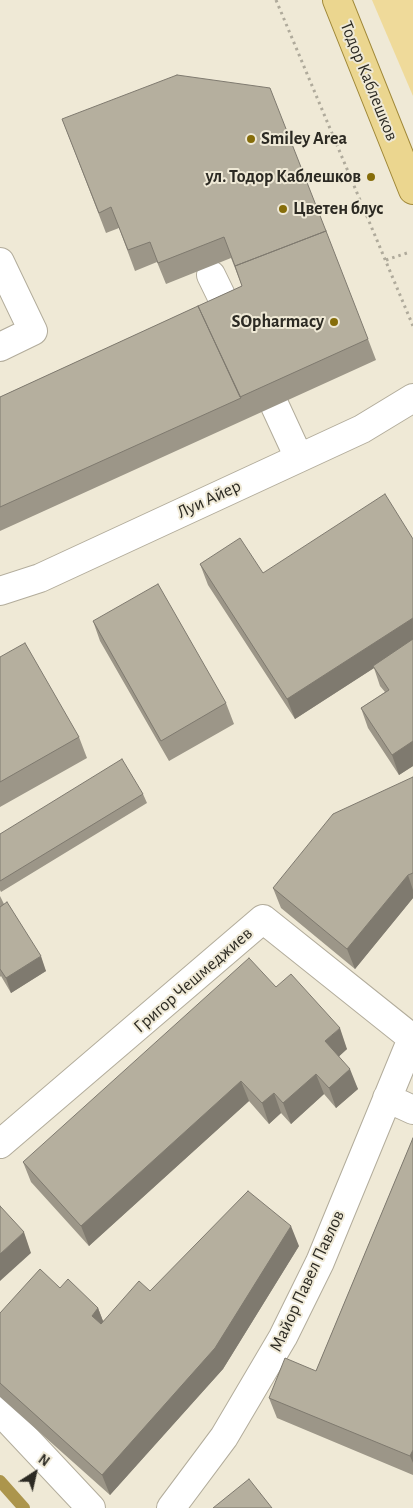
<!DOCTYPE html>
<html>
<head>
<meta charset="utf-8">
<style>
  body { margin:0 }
  #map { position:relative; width:413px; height:1508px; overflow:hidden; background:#efe9d6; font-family:"Alegreya Sans",sans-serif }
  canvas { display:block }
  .north { position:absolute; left:10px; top:1448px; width:50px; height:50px; -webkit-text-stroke:4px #efe9d6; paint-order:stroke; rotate:35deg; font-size:14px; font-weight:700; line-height:20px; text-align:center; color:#2c2a23 }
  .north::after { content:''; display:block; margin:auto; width:18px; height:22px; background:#2c2a23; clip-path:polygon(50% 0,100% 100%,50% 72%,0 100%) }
</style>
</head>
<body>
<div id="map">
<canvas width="413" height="1508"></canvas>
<div class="north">N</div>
</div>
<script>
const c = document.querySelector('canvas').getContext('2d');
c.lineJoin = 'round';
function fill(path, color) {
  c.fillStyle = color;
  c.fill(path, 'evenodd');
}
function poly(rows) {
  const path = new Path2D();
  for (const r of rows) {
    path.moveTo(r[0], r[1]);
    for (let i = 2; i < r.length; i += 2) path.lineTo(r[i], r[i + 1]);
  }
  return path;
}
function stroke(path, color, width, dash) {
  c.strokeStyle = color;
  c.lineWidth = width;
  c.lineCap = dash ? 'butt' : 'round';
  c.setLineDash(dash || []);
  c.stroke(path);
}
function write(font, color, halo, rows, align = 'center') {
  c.font = font + ' "Alegreya Sans",sans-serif';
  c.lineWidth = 4;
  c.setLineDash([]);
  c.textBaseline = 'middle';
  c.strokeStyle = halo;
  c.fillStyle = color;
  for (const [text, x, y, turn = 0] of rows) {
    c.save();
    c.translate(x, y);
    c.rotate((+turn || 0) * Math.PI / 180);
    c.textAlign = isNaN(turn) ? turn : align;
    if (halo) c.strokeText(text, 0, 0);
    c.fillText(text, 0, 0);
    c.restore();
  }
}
const green = poly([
  [372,0,413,0,413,96]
]);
const stream = poly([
  [0,1481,24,1508]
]);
const path = poly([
  [276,0,413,326],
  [386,260,407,253]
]);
const minor = poly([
  [0,262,33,331,0,347],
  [211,275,231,316],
  [275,406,299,458],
  [0,591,40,578,362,429,413,398],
  [387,1098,413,1110],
  [0,1144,263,919,412,1038],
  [0,1411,91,1508],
  [171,1508,224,1437,283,1337,320,1262,413,1036]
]);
const major = poly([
  [337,0,413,190]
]);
const wall = poly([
  [62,119,368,339,376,360,0,531,0,397,242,286,231,258,166,284,157,262,135,271,119,228,106,233],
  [413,539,413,766,399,775,368,728,361,708,385,692,380,686,374,668,295,719,208,585,200,564,263,573],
  [93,621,226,703,234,724,169,761,100,641],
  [0,657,79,737,87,758,0,807],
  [413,777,413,898,355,969,281,908,273,888],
  [143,794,147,803,1,892,0,890,0,834],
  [0,896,4,904,46,971,11,993,1,976,0,977],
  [276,987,347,1049,339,1056,358,1089,336,1108,324,1094,291,1124,281,1113,269,1124,249,1101,89,1246,31,1182,23,1162],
  [413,1138,413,1475,277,1418,269,1398,316,1371],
  [299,1246,223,1369,110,1495,0,1397,0,1313,60,1288,98,1308,103,1321,150,1291]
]);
const shadedWall = poly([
  [413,618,413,643,373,666,374,668,295,719,287,699],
  [413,741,413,766,399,775,392,755],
  [408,875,413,890,413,898,355,969,347,949],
  [41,956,46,971,11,993,6,978],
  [340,1028,347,1049,333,1062,325,1041],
  [350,1069,358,1089,336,1108,329,1088],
  [316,1074,324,1094,291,1124,283,1103],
  [241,1081,249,1101,89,1246,81,1226],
  [274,1093,281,1113,269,1124,262,1103],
  [291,1226,299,1246,223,1369,110,1495,102,1475],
  [24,1232,31,1253,0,1281,0,1254],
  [98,1308,106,1329,92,1316],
  [413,1450,413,1463,410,1456]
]);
const building = poly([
  [177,75,270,88,326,231,235,266,224,237,158,263,150,242,128,250,111,207,99,213,62,119,177,75],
  [326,231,368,339,240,397,198,306,242,286,235,266,326,231],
  [198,306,241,398,0,507,0,397,198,306],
  [385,494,413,539,413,618,287,699,200,564,240,538,263,573,385,494],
  [158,584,226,703,161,741,93,621,158,584],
  [413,639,413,741,392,755,361,708,389,690,373,666,413,639],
  [25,643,79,737,0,782,0,657,25,643],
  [122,759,143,794,0,881,0,834,122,759],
  [413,777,413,873,408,875,347,949,273,888,333,814,413,777],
  [7,902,41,956,6,978,0,969,0,907,7,902],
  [249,958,276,987,291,974,340,1028,325,1041,350,1069,329,1088,316,1074,283,1103,274,1093,262,1103,241,1081,81,1226,23,1162,249,958],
  [413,1138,413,1450,410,1456,269,1398,285,1358,316,1371,413,1138],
  [248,1191,291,1226,215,1348,102,1475,0,1383,0,1313,40,1269,60,1288,68,1279,98,1308,92,1316,101,1324,139,1281,150,1291,248,1191],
  [0,1206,24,1232,0,1254,0,1206],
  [249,1479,272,1508,213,1508,249,1479]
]);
const markers = [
  [251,139,5,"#866d0a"],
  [371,177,5,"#866d0a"],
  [283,209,5,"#866d0a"],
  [334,322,5,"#866d0a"]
];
const streetNames = [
  ["Тодор Каблешков",369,81,68],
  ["Луи Айер",209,499,-25],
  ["Григор Чешмеджиев",193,980,-41],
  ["Майор Павел Павлов",307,1281,-65]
];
const poiNames = [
  ["Smiley Area",261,139],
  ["ул. Тодор Каблешков",361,177,"right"],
  ["Цветен блус",293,209],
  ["SOpharmacy",324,322,"right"]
];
fill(green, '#efda9a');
stroke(stream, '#ac954c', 12);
stroke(minor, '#b2ac9b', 30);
stroke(major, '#a08838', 30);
stroke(path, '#afaa9b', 3, [2.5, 4]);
stroke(minor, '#fff', 28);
stroke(major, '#ebd68f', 28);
fill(wall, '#9c9688');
fill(shadedWall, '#7f7a6f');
fill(building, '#b5af9e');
stroke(building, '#7f7a6f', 1);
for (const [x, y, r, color] of markers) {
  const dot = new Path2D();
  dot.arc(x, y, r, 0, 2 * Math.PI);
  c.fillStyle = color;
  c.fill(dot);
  stroke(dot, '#efe9d6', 2);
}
write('18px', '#2c2a23', '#efe9d6', streetNames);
write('bold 18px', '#2c2a23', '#efe9d6', poiNames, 'left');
</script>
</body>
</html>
